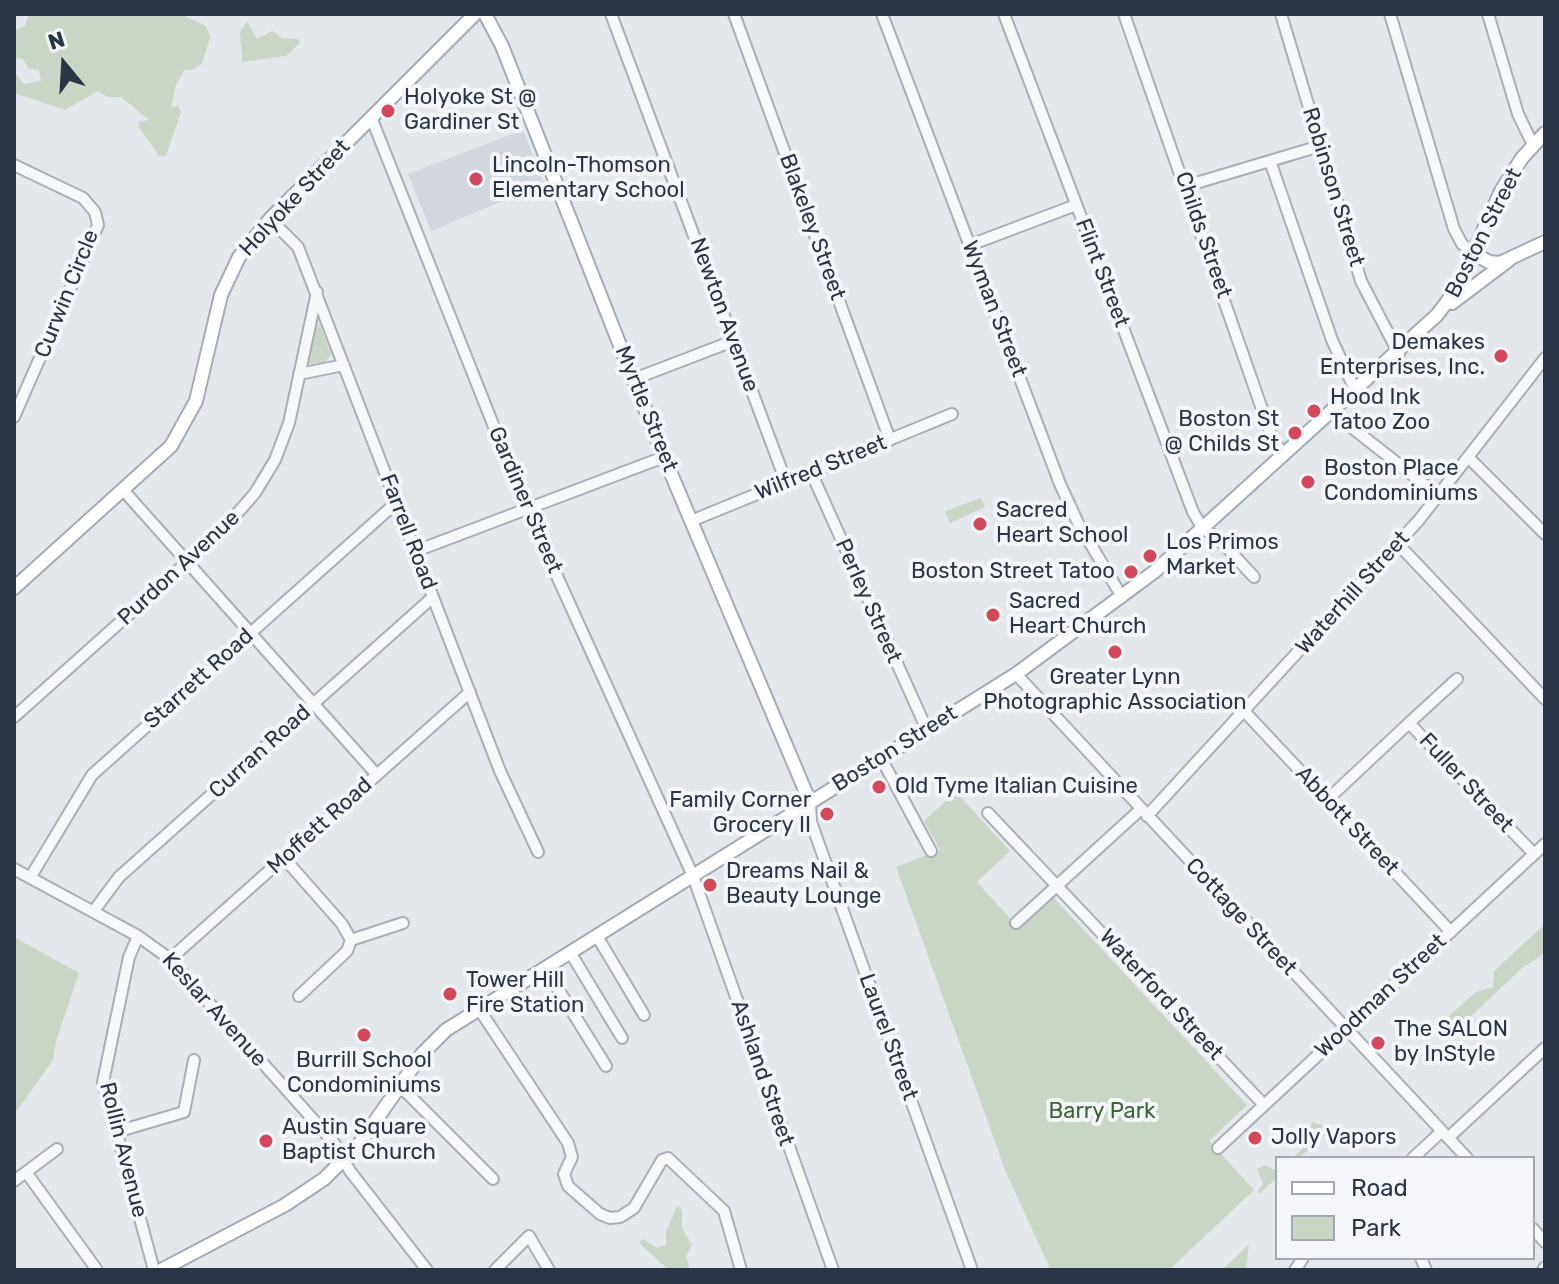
<!DOCTYPE html>
<html>
<head>
<meta charset="utf-8">
<style>
  body { margin:0 }
  #map { position:relative; width:1559px; height:1284px; overflow:hidden; background:#e4e7ec; font-family:Rubik,sans-serif }
  canvas { display:block }
  .frame { position:absolute; inset:0; border:16px solid #2b3445; pointer-events:none }
  .legend { position:absolute; left:1275px; top:1156px; width:260px; height:104px; box-sizing:border-box; background:#f4f6f9; border:2px solid #a4a8b1; margin:0; padding:10px 14px; list-style:none; font-size:24px; color:#2b3445 }
  .legend li { display:flex; align-items:center; gap:16px; height:40px }
  .legend b { width:40px; border:2px solid #a4a8b1 }
  .north { position:absolute; left:24px; top:24px; width:80px; height:80px; -webkit-text-stroke:6px #f4f6f9; paint-order:stroke; rotate:342deg; font-size:22px; font-weight:700; line-height:32px; text-align:center; color:#2b3445 }
  .north::after { content:''; display:block; margin:auto; width:28px; height:36px; background:#2b3445; clip-path:polygon(50% 0,100% 100%,50% 72%,0 100%) }
</style>
</head>
<body>
<div id="map">
<canvas width="1559" height="1284"></canvas>
<div class="frame"></div>
<ul class="legend">
<li><b style="height:10px;background:#fff"></b>Road</li>
<li><b style="height:22px;background:#c9d6c5"></b>Park</li>
</ul>
<div class="north">N</div>
</div>
<script>
const c = document.querySelector('canvas').getContext('2d');
c.lineJoin = 'round';
function fill(path, color) {
  c.fillStyle = color;
  c.fill(path, 'evenodd');
}
function poly(rows) {
  const path = new Path2D();
  for (const r of rows) {
    path.moveTo(r[0], r[1]);
    for (let i = 2; i < r.length; i += 2) path.lineTo(r[i], r[i + 1]);
  }
  return path;
}
function stroke(path, color, width, dash) {
  c.strokeStyle = color;
  c.lineWidth = width;
  c.lineCap = dash ? 'butt' : 'round';
  c.setLineDash(dash || []);
  c.stroke(path);
}
function write(font, color, halo, rows, align = 'center') {
  c.font = font + ' Rubik,sans-serif';
  c.lineWidth = 8;
  c.setLineDash([]);
  c.textBaseline = 'middle';
  c.strokeStyle = halo;
  c.fillStyle = color;
  for (const [text, x, y, turn = 0] of rows) {
    c.save();
    c.translate(x, y);
    c.rotate((+turn || 0) * Math.PI / 180);
    c.textAlign = isNaN(turn) ? turn : align;
    if (halo) c.strokeText(text, 0, 0);
    c.fillText(text, 0, 0);
    c.restore();
  }
}
const built = poly([
  [523,130,544,184,431,231,408,174]
]);
const green = poly([
  [29,14,180,14,206,26,210,37,202,64,192,70,184,70,176,85,171,108,178,105,181,112,166,156,159,156,139,127,139,122,149,120,121,97,107,97,98,91,65,110,14,93,14,72,24,84,41,81,39,70,28,68,23,59,14,58,14,30,25,26],
  [247,21,257,39,272,31,282,38,298,39,300,43,286,56,242,62,240,33],
  [320,324,331,355,325,362,311,364,308,360,316,326],
  [981,498,985,507,950,523,945,511],
  [956,792,1010,851,977,882,1016,925,1051,895,1247,1105,1209,1141,1254,1190,1169,1270,1051,1270,1007,1175,896,867,940,850,924,821],
  [1545,924,1545,953,1522,968,1465,1022,1440,1037,1441,1023,1476,992,1493,987,1494,971],
  [14,937,79,973,56,1041,53,1060,14,1115],
  [1312,1122,1333,1129,1299,1158,1292,1158,1306,1146],
  [1265,1165,1277,1171,1277,1178,1259,1194,1258,1190,1263,1184,1257,1169],
  [677,1206,682,1209,682,1228,692,1245,686,1256,690,1270,669,1270,639,1243,643,1239,657,1248,666,1245,666,1232],
  [1249,1244,1246,1270,1222,1270]
]);
const minor = poly([
  [611,14,786,482],
  [734,14,890,440],
  [882,14,1060,484,1078,523,1122,597],
  [1004,14,1193,512,1203,529,1218,538,1254,577],
  [1124,14,1270,432,1283,456],
  [1281,14,1361,281,1399,354],
  [1390,14,1454,229,1462,244,1473,253],
  [1488,14,1518,114,1533,145],
  [371,117,527,510,693,876,833,1270],
  [1270,161,1332,340,1356,392],
  [14,165,83,198,95,212,98,225,14,417],
  [1186,186,1320,146],
  [270,219,298,247,500,771,538,852],
  [970,245,1076,205],
  [299,374,344,365],
  [634,379,733,341],
  [1332,412,1439,496],
  [1469,458,1545,534],
  [811,472,927,730],
  [124,491,377,775],
  [691,521,952,414],
  [1398,544,1545,699],
  [416,551,664,457],
  [1016,674,1467,1158],
  [1244,711,1451,932],
  [14,717,221,532,255,493,275,460,289,423,317,292],
  [1409,723,1457,679],
  [881,758,931,851],
  [1327,800,1409,723,1534,854],
  [810,802,811,822,972,1270],
  [988,813,1264,1105],
  [1147,816,1419,520,1545,358],
  [284,858,342,924,351,940],
  [14,869,138,936,170,959,334,1143,350,1171,427,1270],
  [30,878,92,775,397,502],
  [93,912,119,877,433,597],
  [1016,923,1141,809],
  [138,936,129,957,103,1082,154,1270],
  [597,936,644,1015],
  [351,940,403,923],
  [570,952,622,1038],
  [170,959,470,692],
  [545,968,606,1066],
  [299,996,347,951,351,940],
  [479,1009,568,1143,572,1157,564,1174,568,1186,600,1214,610,1218,620,1217,634,1208,662,1160,668,1158,724,1211,741,1270],
  [400,1086,493,1179],
  [116,1132,184,1112,194,1060],
  [1448,1138,1545,1048],
  [1218,1148,1545,844],
  [1413,1158,1442,1131],
  [26,1172,97,1270],
  [14,1181,57,1149],
  [1533,1229,1545,1242],
  [1421,1258,1426,1270],
  [495,1270,529,1236,549,1270],
  [1295,1270,1303,1258],
  [1543,1270,1545,1267]
]);
const major = poly([
  [485,14,502,46,664,457,810,802],
  [1473,253,1489,262,1500,263,1545,242],
  [1452,303,1509,260],
  [14,588,171,446,196,401,221,295,239,257,270,219,475,14],
  [161,1270,285,1205,324,1179,360,1143,422,1054,446,1030,1016,674,1154,572,1437,315,1458,287,1501,191,1522,158,1545,133]
]);
const markers = [
  [388,111,8,"#d1495b"],
  [476,179,8,"#d1495b"],
  [1501,356,8,"#d1495b"],
  [1314,411,8,"#d1495b"],
  [1295,433,8,"#d1495b"],
  [1308,482,8,"#d1495b"],
  [980,524,8,"#d1495b"],
  [1150,556,8,"#d1495b"],
  [1131,572,8,"#d1495b"],
  [993,615,8,"#d1495b"],
  [1115,652,8,"#d1495b"],
  [879,787,8,"#d1495b"],
  [827,814,8,"#d1495b"],
  [710,885,8,"#d1495b"],
  [450,994,8,"#d1495b"],
  [364,1035,8,"#d1495b"],
  [1378,1043,8,"#d1495b"],
  [1255,1138,8,"#d1495b"],
  [266,1141,8,"#d1495b"]
];
const poiNames = [
  ["Holyoke St @",404,98],
  ["Gardiner St",404,123],
  ["Lincoln-Thomson",492,166],
  ["Elementary School",492,191],
  ["Demakes",1485,343,"right"],
  ["Enterprises, Inc.",1485,368,"right"],
  ["Hood Ink",1330,398],
  ["Tatoo Zoo",1330,423],
  ["Boston St",1279,420,"right"],
  ["@ Childs St",1279,445,"right"],
  ["Boston Place",1324,469],
  ["Condominiums",1324,494],
  ["Sacred",996,511],
  ["Heart School",996,536],
  ["Los Primos",1166,543],
  ["Market",1166,568],
  ["Boston Street Tatoo",1115,572,"right"],
  ["Sacred",1009,602],
  ["Heart Church",1009,627],
  ["Greater Lynn",1115,678,"center"],
  ["Photographic Association",1115,703,"center"],
  ["Old Tyme Italian Cuisine",895,787],
  ["Family Corner",811,801,"right"],
  ["Grocery II",811,826,"right"],
  ["Dreams Nail &",726,872],
  ["Beauty Lounge",726,897],
  ["Tower Hill",466,981],
  ["Fire Station",466,1006],
  ["The SALON",1394,1030],
  ["by InStyle",1394,1055],
  ["Burrill School",364,1061,"center"],
  ["Condominiums",364,1086,"center"],
  ["Austin Square",282,1128],
  ["Baptist Church",282,1153],
  ["Jolly Vapors",1271,1138]
];
const streetNames = [
  ["Robinson Street",1333,187,73],
  ["Holyoke Street",295,198,-47],
  ["Blakeley Street",812,227,70],
  ["Boston Street",1484,233,-63],
  ["Childs Street",1203,235,71],
  ["Flint Street",1102,273,69],
  ["Curwin Circle",67,294,-68],
  ["Wyman Street",994,309,69],
  ["Newton Avenue",724,315,70],
  ["Myrtle Street",646,409,68],
  ["Wilfred Street",821,468,-22],
  ["Gardiner Street",525,500,67],
  ["Farrell Road",408,532,69],
  ["Purdon Avenue",179,568,-43],
  ["Waterhill Street",1353,593,-48],
  ["Perley Street",868,601,66],
  ["Starrett Road",199,679,-42],
  ["Boston Street",895,749,-32],
  ["Curran Road",260,752,-42],
  ["Fuller Street",1466,783,47],
  ["Abbott Street",1347,821,47],
  ["Moffett Road",320,826,-42],
  ["Cottage Street",1241,917,47],
  ["Waterford Street",1161,995,47],
  ["Woodman Street",1381,996,-43],
  ["Keslar Avenue",214,1010,48],
  ["Laurel Street",888,1037,70],
  ["Ashland Street",762,1073,71],
  ["Rollin Avenue",123,1150,76]
];
const parkNames = [
  ["Barry Park",1102,1112]
];
fill(built, '#d2d6de');
fill(green, '#c9d6c5');
stroke(minor, '#a9aeb7', 14);
stroke(major, '#a3abb8', 16);
stroke(minor, '#f7f8fa', 10);
stroke(major, '#fff', 12);
for (const [x, y, r, color] of markers) {
  const dot = new Path2D();
  dot.arc(x, y, r, 0, 2 * Math.PI);
  c.fillStyle = color;
  c.fill(dot);
  stroke(dot, '#f4f6f9', 3);
}
write('22px', '#2b3445', '#f4f6f9', poiNames, 'left');
write('22px', '#2b3445', '#f4f6f9', streetNames);
write('22px', '#3f6138', '#f4f6f9', parkNames);
</script>
</body>
</html>
